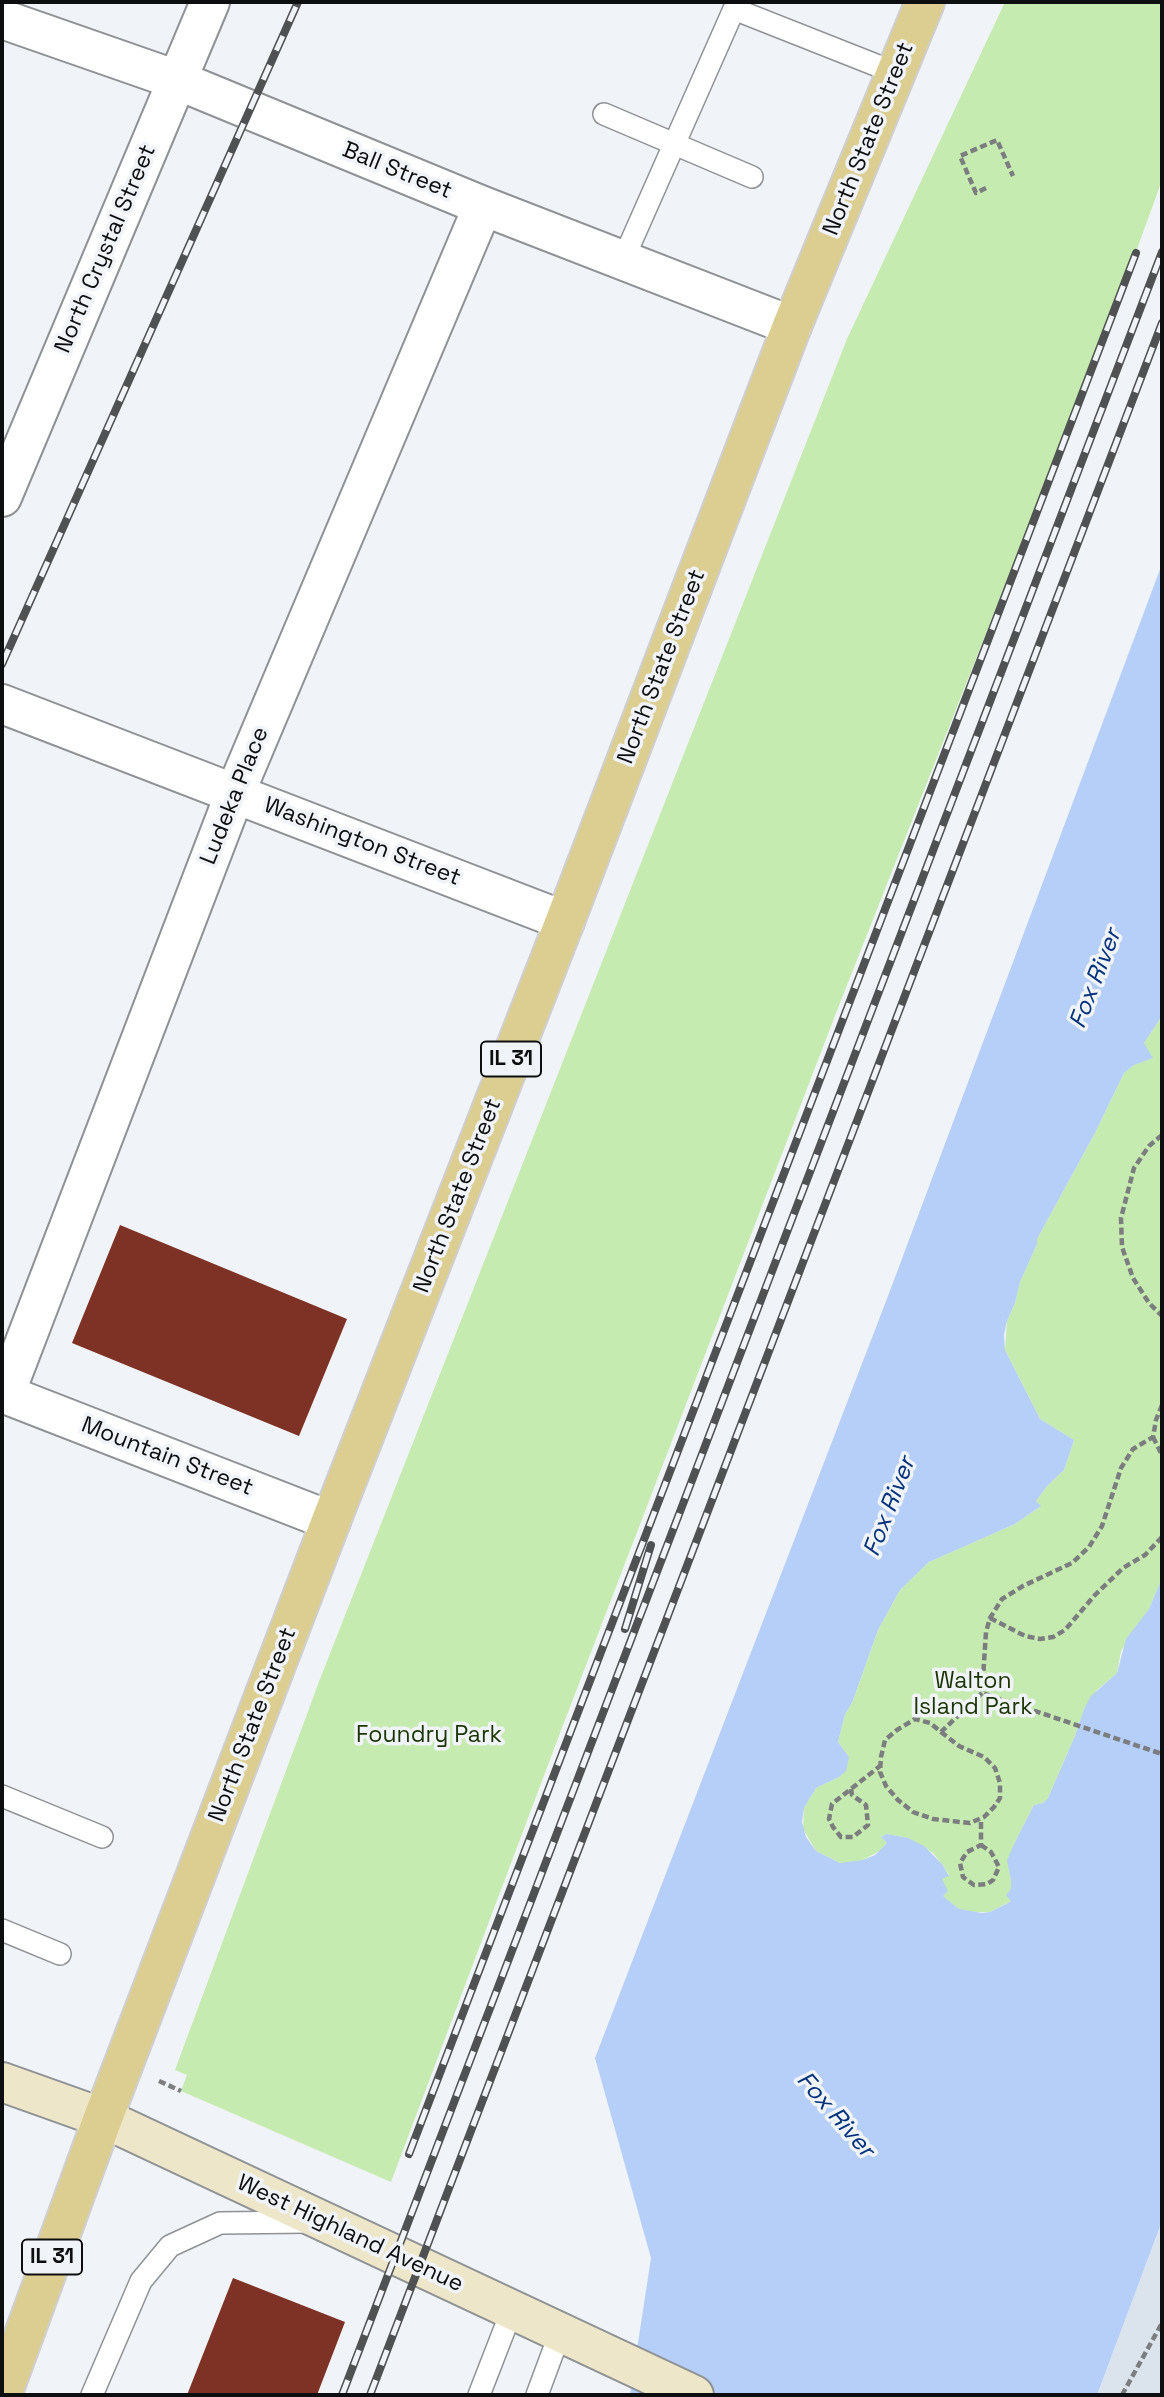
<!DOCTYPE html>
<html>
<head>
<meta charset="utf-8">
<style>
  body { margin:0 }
  #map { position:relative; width:1164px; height:2397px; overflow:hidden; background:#f0f3f7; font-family:"Space Grotesk",sans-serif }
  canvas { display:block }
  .frame { position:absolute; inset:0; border:4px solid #0d0e0f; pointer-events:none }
</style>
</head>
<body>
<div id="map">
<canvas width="1164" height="2397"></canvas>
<div class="frame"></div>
</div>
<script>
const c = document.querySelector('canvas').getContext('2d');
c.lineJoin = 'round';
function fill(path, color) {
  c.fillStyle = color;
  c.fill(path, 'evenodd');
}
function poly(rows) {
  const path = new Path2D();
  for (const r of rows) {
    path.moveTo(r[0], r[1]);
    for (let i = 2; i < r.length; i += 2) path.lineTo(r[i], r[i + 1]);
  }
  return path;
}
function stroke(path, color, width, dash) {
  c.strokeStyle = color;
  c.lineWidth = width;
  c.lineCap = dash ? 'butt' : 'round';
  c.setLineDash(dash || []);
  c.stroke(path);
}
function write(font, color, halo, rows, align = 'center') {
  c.font = font + ' "Space Grotesk",sans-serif';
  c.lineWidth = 7;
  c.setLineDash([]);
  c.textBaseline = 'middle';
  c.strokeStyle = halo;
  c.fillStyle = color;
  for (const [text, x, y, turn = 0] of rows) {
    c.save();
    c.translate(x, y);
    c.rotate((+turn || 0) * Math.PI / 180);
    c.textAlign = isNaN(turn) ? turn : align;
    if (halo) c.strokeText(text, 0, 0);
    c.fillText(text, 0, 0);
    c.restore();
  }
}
const built = poly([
  [1162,2221,1162,2395,1097,2395]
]);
const green = poly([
  [1005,2,1162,2,1162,180,1128,274,836,1013,560,1733,391,2182,181,2091,187,2075,175,2070,320,1679,847,339],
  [1162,1016,1162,1578,1149,1609,1121,1651,1117,1673,1097,1690,1084,1709,1075,1736,1048,1798,1043,1803,1034,1805,1015,1842,1008,1860,1011,1881,1011,1901,990,1912,972,1912,959,1909,942,1896,942,1879,949,1875,942,1864,933,1853,908,1838,887,1834,881,1837,887,1843,881,1850,863,1860,854,1863,840,1863,816,1851,803,1829,804,1808,816,1788,839,1777,849,1757,838,1742,845,1714,852,1703,878,1630,900,1590,929,1562,1015,1524,1040,1507,1036,1501,1047,1486,1064,1470,1074,1440,1040,1419,1005,1350,1007,1321,1015,1303,1020,1282,1037,1244,1037,1239,1095,1133,1124,1073,1134,1065,1144,1043]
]);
const water = poly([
  [1162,564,1162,1016,1144,1043,1153,1058,1134,1065,1124,1073,1095,1133,1037,1239,1037,1244,1020,1282,1015,1303,1007,1321,1004,1335,1005,1350,1040,1419,1074,1440,1064,1470,1047,1486,1036,1501,1041,1506,1015,1524,929,1562,900,1590,878,1630,852,1703,845,1714,838,1742,849,1757,846,1771,839,1777,816,1788,804,1808,802,1822,806,1837,816,1851,840,1863,863,1860,875,1855,887,1843,881,1837,887,1834,908,1838,924,1846,942,1864,949,1876,942,1879,948,1891,943,1896,959,1909,982,1913,990,1912,1006,1904,1011,1901,1006,1895,1011,1889,1011,1881,1007,1860,1015,1842,1034,1805,1043,1803,1048,1798,1075,1736,1084,1709,1091,1696,1117,1673,1126,1639,1149,1609,1162,1578,1162,2221,1097,2395,630,2395,651,2258,595,2058,888,1296]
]);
const building = poly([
  [120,1225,347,1319,299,1436,72,1343],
  [233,2278,345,2322,317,2395,187,2395]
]);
const path = poly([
  [986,188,976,193,960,156,997,140,1013,176],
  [1162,1135,1149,1146,1134,1168,1121,1218,1122,1247,1133,1278,1149,1303,1162,1316],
  [1162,1405,1156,1420,1153,1437,1133,1449,1121,1468,1102,1526,1089,1547,1072,1563,1023,1586,1002,1599,990,1618,986,1632,982,1693,1162,1754],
  [1153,1437,1162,1455],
  [990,1618,1025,1636,1040,1639,1053,1637,1065,1630,1095,1595,1123,1568,1145,1555,1162,1537],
  [941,1732,959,1746,984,1757,995,1768,1000,1783,1000,1798,994,1807,984,1817,970,1823,933,1819,913,1812,898,1800,886,1786,880,1772,881,1757,885,1740,897,1730,915,1719,930,1723,941,1732,982,1693],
  [851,1789,852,1795,866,1805,868,1825,853,1837,841,1837,833,1827,829,1819,832,1804,880,1766],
  [981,1845,991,1852,999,1867,993,1880,987,1884,974,1885,963,1877,960,1863,967,1852,981,1845,981,1820],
  [159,2081,181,2091],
  [1122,2395,1162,2323]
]);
const service = poly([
  [604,114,752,177],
  [623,260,734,9,896,73],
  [2,1796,102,1837],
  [2,1930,60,1954],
  [92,2395,141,2281,170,2246,220,2223,308,2222],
  [479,2395,512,2310],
  [537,2395,560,2333]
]);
const minor = poly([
  [2,19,177,80,483,206,792,326],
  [2,497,210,2],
  [2,704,565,921],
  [2,1393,331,1521],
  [5,1394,235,793,483,206]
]);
const secondary = poly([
  [2,2082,103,2118,694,2395]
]);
const primary = poly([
  [2,2395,103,2118,331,1521,565,921,792,326,925,2]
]);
const rail = poly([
  [2,664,298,2],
  [625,1629,651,1545],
  [409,2154,1136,253],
  [342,2395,1162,252],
  [370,2395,1162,323]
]);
const shields = [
  [511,1059,60],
  [52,2257,60]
];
const shieldNames = [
  ["IL 31",511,1059],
  ["IL 31",52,2257]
];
const streetNames = [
  ["North State Street",869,139,-68],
  ["Ball Street",397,171,22],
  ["North Crystal Street",106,249,-67],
  ["North State Street",662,667,-69],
  ["Ludeka Place",235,796,-68],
  ["Washington Street",362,842,21],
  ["North State Street",458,1196,-69],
  ["Mountain Street",167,1457,21],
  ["North State Street",253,1725,-69],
  ["West Highland Avenue",350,2234,25]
];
const parkNames = [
  ["Walton",973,1682],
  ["Island Park",973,1708],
  ["Foundry Park",429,1736]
];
const waterNames = [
  ["Fox River",1096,979,-69],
  ["Fox River",890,1507,-69],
  ["Fox River",835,2115,49]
];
fill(built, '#dbe4ed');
fill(green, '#c6ebb0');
fill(water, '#b6cff9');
fill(building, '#7d3225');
stroke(service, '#8f9295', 24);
stroke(minor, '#8f9295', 42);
stroke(secondary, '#8f9295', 42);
stroke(primary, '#cfcfcf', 42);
stroke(path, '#7b7d7f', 4.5, [7, 3.5]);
stroke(service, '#fff', 21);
stroke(minor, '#fff', 38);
stroke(secondary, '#eee6c8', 38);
stroke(primary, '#dccd90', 38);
stroke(rail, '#4f5152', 8);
stroke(rail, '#f0f3f7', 5, [16]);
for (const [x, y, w] of shields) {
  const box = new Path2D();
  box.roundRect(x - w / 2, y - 17.5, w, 35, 5);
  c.fillStyle = '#f0f3f7';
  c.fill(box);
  stroke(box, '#0d0e0f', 2);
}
write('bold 21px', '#0d0e0f', null, shieldNames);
write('23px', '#0d0e0f', '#f0f3f7', streetNames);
write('23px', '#1a3502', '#f0f3f7', parkNames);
write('italic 24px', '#01317d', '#f0f3f7', waterNames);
</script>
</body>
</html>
